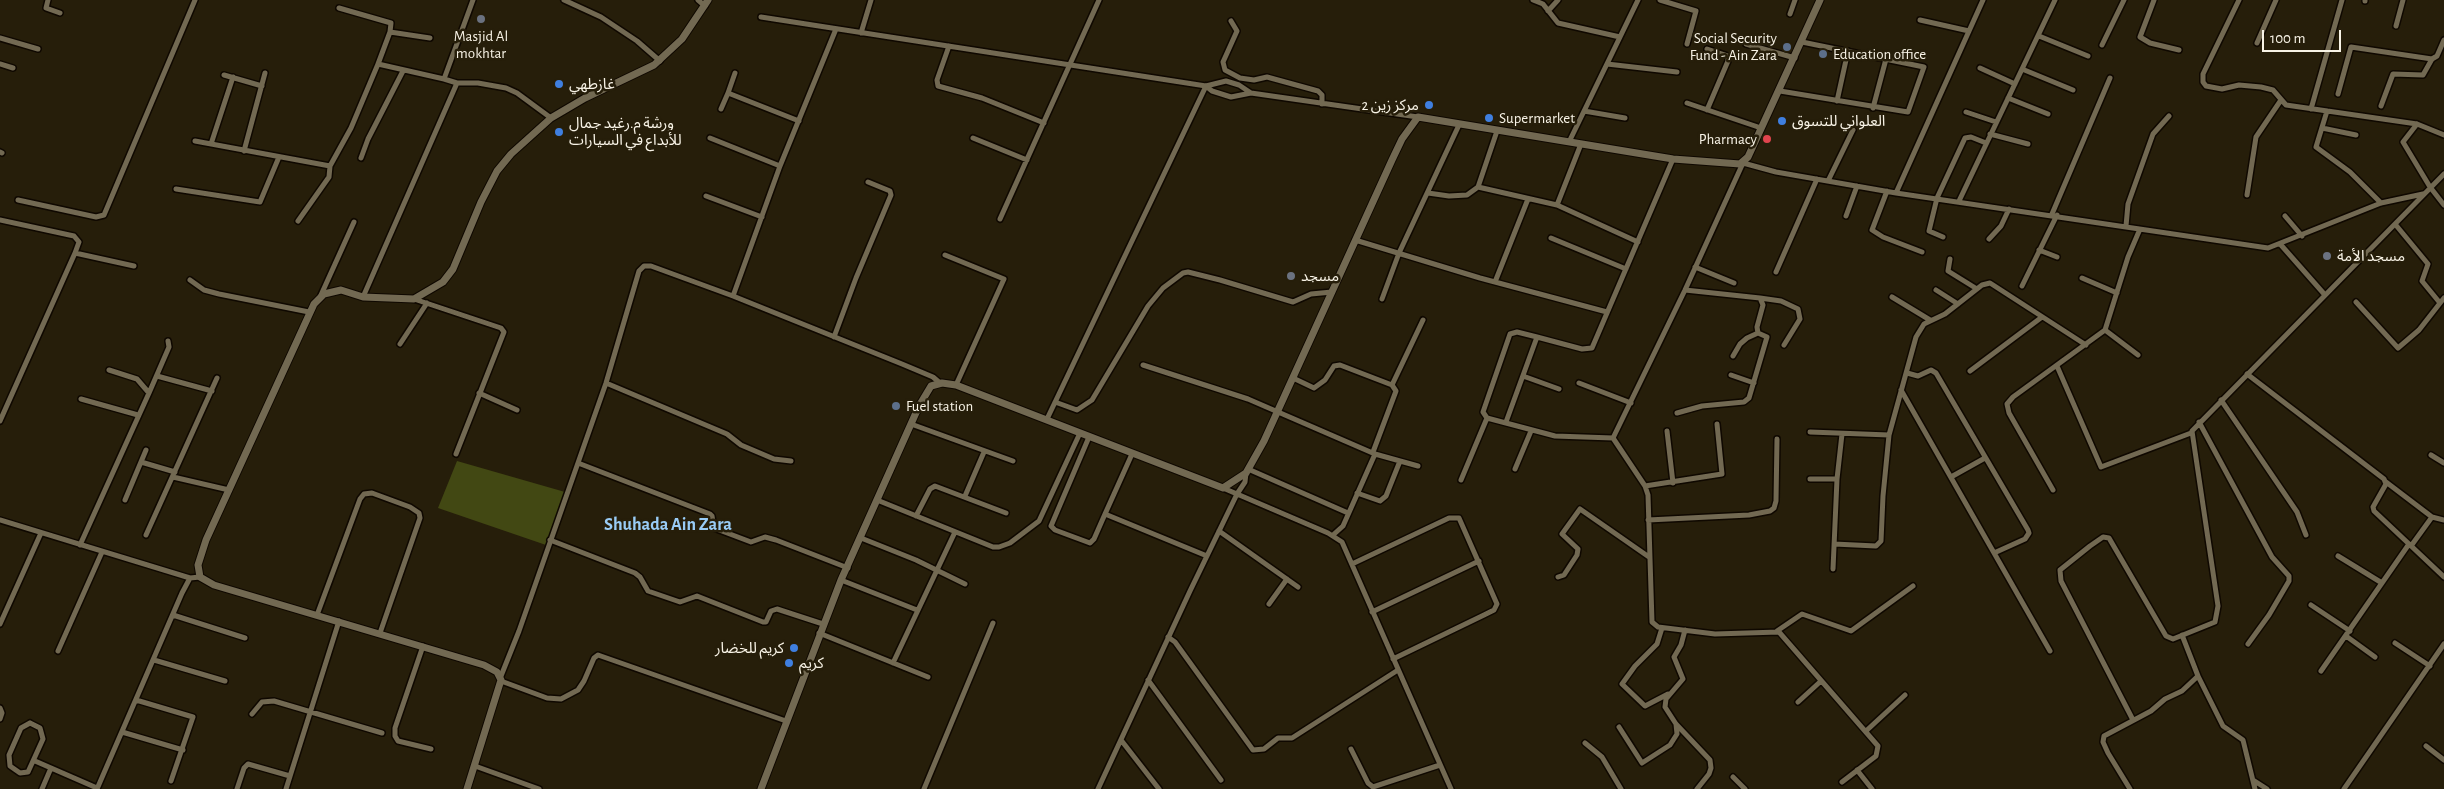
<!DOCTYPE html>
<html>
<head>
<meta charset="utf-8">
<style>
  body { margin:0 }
  #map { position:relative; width:2444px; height:789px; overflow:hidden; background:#261e0a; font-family:"Alegreya Sans",sans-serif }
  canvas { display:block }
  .scale { position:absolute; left:2262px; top:30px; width:79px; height:22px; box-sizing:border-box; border:2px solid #f8f3e6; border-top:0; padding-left:6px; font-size:15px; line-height:18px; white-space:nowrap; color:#f8f3e6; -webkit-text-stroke:4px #261e0a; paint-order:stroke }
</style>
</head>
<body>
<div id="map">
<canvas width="2444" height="789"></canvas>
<div class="scale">100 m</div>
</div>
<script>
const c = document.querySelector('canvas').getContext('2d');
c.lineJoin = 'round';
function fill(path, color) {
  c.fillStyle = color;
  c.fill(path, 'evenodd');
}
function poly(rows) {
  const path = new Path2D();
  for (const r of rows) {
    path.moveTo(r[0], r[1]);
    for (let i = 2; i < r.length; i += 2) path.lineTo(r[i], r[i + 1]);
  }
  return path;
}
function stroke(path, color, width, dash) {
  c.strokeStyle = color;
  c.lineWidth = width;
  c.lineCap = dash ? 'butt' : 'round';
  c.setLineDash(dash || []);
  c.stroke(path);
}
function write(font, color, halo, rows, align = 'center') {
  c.font = font + ' "Alegreya Sans","Noto Sans Arabic",sans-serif';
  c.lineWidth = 5;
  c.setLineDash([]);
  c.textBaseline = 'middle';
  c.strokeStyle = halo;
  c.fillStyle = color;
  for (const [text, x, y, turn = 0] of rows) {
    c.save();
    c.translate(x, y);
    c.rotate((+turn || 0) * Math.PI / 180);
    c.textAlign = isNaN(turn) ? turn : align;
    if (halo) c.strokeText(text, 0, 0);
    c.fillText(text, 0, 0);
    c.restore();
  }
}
const green = poly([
  [457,461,565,492,546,545,438,508]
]);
const minor = poly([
  [48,0,46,8,60,13],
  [473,0,444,79,457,83,478,83,506,88,517,93,551,118],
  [564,0,601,17,637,41,660,61],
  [698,0,705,6],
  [1533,0,1543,4,1558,23,1620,37],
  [1660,0,1696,11,1687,44],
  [2154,0,2140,37,2150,43,2179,50],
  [2239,0,2203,74,2203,82,2206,86,2222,89,2239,85,2261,87,2273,90,2286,105,2417,124,2444,135],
  [2365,1,2365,0],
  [339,8,391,23,390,32,378,64,444,79],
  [1548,11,1558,0],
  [1790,14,1795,0],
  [761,17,1206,86,1226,81,1239,85,1251,93,1418,117],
  [1920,20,1969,31],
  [1231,21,1237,31,1223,62,1225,70,1240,78,1254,80,1267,77,1318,91,1322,95,1322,104],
  [2396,26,2403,0],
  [390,32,430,38],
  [861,33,871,0],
  [2039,36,2088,56],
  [0,38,38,49],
  [2257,43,2276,0],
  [1746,44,1795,58],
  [2102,45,2124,0],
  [949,46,937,80,938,86,982,98,1044,123],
  [0,64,13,68],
  [1607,64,1677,72],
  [1980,68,2015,84],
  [2022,69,2073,90],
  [735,73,728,93,799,121],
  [224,75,262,86],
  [1206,86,1212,91,1231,97,1251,93],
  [1780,91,1908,112,1924,67,1802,42],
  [2338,94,2351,47,2432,59,2437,56,2444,40],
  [2008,98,2048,114],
  [1837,101,1848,51],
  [1687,103,1761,128],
  [2381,106,2393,74,2423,75,2432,59],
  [1873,108,1886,59],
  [721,109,728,93],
  [2311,109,2342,0],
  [1707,110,1728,61,1728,56,1707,49],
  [1584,111,1625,118],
  [2327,111,2316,147,2350,172,2381,203],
  [1966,112,1996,122],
  [2417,124,2403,142,2430,187,2444,205],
  [2322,128,2356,135],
  [1497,131,1478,187,1557,205],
  [1990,134,2028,144],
  [710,138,780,166],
  [973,138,1027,160],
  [195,141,330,166,351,128,378,64],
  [1569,142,1638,0],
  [211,144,233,77],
  [1581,144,1557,205,1638,242],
  [244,151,265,73],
  [0,152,2,153],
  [361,158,368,139,403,71],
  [1828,181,1853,130],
  [176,189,260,202,279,157],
  [1887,191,1872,230,1883,237,1922,252],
  [1428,193,1449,196,1467,195,1478,187],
  [1896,193,1983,0],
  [2247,195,2256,137,2281,100],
  [706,196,762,217],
  [18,200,96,217,104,215,195,0],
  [1959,201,2055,0],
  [2052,214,2110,78],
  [1846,216,1857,186],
  [2285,216,2302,236],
  [1000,219,1099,0],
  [0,220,74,236,79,242,75,253],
  [298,221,329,177,330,166],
  [2395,224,2428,264,2422,281,2440,303],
  [2126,226,2128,204,2153,134,2169,116],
  [1943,237,1929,231,1937,198,1965,138,1971,137,1986,143],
  [1551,238,1626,269],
  [1989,239,2001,226,2009,209],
  [1355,240,1480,278,1607,312],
  [2281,245,2325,295],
  [2039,250,2057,257],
  [945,255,1004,279,956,385],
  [1950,259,1948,271,1977,289],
  [1695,267,1734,283],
  [1776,272,1817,179],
  [2082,278,2117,293],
  [190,280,204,290,219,294,309,312],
  [1495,282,1528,199],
  [2022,286,2057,215],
  [1685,290,1760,298,1763,305,1757,327,1758,333],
  [1936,290,1958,304],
  [321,295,354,222],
  [733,296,780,166,836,29],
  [363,297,457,83],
  [1892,297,1930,320],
  [1760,298,1781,301,1798,309,1800,319,1784,345],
  [414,299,501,328,504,332,456,454],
  [1382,299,1399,253,1459,125],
  [2356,302,2398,348,2419,330,2444,298],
  [2105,330,2138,355],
  [834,337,856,278,891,195,890,191,868,182],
  [400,344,427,303],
  [1143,365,1248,399,1375,454,1418,466],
  [2057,366,2101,467,2191,433],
  [1970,371,2042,317],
  [1907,373,1918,376,1931,370,1936,373,2028,530,2029,533,2025,539,1994,553],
  [2247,374,2384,479,2386,484,2373,507,2374,511,2444,577],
  [1731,375,1754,383],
  [157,376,212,391],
  [1523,376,1559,389],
  [1293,378,1314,388,1325,380,1334,366,1340,365,1392,385,1396,391,1373,452],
  [606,383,727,434,741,445,774,459,791,461],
  [1579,383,1631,403],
  [1392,385,1423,320],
  [1901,390,2050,651],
  [149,393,169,347,168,341],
  [479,393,517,410],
  [81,399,138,415],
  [2221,400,2297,512,2306,535],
  [1055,402,1077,410,1092,400,1148,306,1163,288,1183,273,1188,272,1220,280,1293,302,1311,294,1332,292],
  [1677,413,1702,406,1744,402,1749,398,1767,337,1758,333,1747,338,1740,344,1733,356],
  [1487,418,1483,412,1510,334,1517,332,1537,337],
  [1047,419,1206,86],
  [0,421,75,253,134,266],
  [1506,422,1537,337,1582,349,1592,348,1673,159],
  [2199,422,2272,557,2289,576,2289,581,2269,615,2248,644],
  [911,424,1013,461],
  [1667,431,1673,483],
  [1810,432,1889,435],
  [1089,437,1051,526,1055,530,1090,543,1094,539,1105,514],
  [1613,438,1685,290,1743,163,1776,172,1896,193,2268,248,2381,203,2423,194],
  [1132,454,1105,514,1207,556],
  [2431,455,2444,463],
  [141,462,175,472],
  [578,463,710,514,712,516,714,528,751,542,765,537,776,540,848,568],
  [1248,469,1348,513],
  [1515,469,1531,431],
  [173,477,229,490],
  [1951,477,1985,458],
  [1810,479,1837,479],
  [1461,480,1487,418,1555,436,1613,438,1645,486,1648,495,1652,622,1658,627,1715,634,1779,632,1878,746,1876,756,1842,782],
  [2386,482,2432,517,2411,546],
  [1645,486,1722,474,1717,424],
  [1223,488,1328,533,1342,542,1451,789],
  [2053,490,2009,413,2007,404,2013,397,2105,330,2128,257,2140,229],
  [1357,493,1380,501,1386,496,1400,461],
  [965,496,984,452],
  [125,500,146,450],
  [877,500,993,547,999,547,1010,543,1039,521,1080,433],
  [916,516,930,489,935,486,1006,513],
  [2432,517,2444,520],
  [0,520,190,578,200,577],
  [1648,520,1749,515,1770,511,1774,508,1776,501,1777,439],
  [1219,531,1298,587],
  [146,535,217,378],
  [1333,535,1343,526,1375,454],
  [861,538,916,560,965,584],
  [550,540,635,573,640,577,648,591,680,602,697,596,763,622,766,622,771,611,777,609,823,624],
  [1834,544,1876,546,1881,541,1883,496,1889,435,1916,337,1924,324,1945,314,1982,285,1990,283,2086,345],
  [80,545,149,393,137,379,109,370],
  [2338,556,2382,583],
  [1352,564,1449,518,1459,518,1497,604,1494,610,1484,615,1393,659],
  [1833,569,1837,479,1842,434],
  [1558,577,1564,575,1577,555,1578,549,1562,534,1580,509,1649,557],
  [841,580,917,610],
  [1269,604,1287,579],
  [2311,605,2350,631],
  [1372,612,1479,561],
  [173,615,245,638],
  [317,615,360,499,364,494,372,493,410,507,419,513,420,518,380,633],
  [0,624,41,533],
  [1662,628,1657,644,1635,666,1622,684,1645,706,1668,694],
  [1685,630,1681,645,1674,657,1683,679,1666,699,1665,707,1676,724,1710,760,1711,768,1709,774,1697,789],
  [1777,631,1802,614,1851,631,1913,586],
  [819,633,928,677],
  [2346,636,2375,657],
  [1168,637,1175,642,1253,750,1264,749,1278,738,1292,738,1398,670],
  [2395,643,2430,666],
  [423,646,395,728,395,736,398,741,431,749],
  [58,651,102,552],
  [154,660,225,681],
  [893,663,955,532],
  [2321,671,2409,544],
  [501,676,519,631,606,383,639,271,644,266,651,266,733,296,902,364,933,377,940,383],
  [2198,676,2223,726,2243,740,2255,789],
  [1148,680,1221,780],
  [501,681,547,698,561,699,578,690,584,681,594,658,598,655,786,721],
  [136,700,193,717,171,781],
  [1798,702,1821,681],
  [0,708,2,713,0,719],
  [252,714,262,702,274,701,382,733],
  [2133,720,2061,581,2060,570,2090,546,2103,537,2109,538,2166,636,2173,639,2215,622,2218,606,2192,431,2444,174],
  [30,723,40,728,43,739,28,772,20,773,10,766,9,755,21,728,30,723],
  [1619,727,1642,763,1670,745,1677,734,1676,724],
  [1866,731,1905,695],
  [122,732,183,750],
  [1121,740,1159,789],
  [1585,743,1602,757,1621,789],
  [2426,746,2444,760],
  [1351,749,1368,783,1373,787,1440,765],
  [35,761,97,788],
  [475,766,539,789],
  [1857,770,1872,789],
  [1733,777,1745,789],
  [2253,780,2267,789],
  [42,789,51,768],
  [97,789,182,593,190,578],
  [237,789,244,768,248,764,290,776],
  [286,789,339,621],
  [924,789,993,623],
  [1098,789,1190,591,1237,494,1245,482,1246,473],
  [2130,789,2108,753,2103,742,2104,736,2151,711,2165,699,2182,691,2198,676,2182,635],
  [2344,789,2444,644]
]);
const tertiary = poly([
  [467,789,501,680,497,672,484,665,214,585,200,577,198,565,206,540,314,304,324,294,341,290,363,297,414,299,443,282,453,269,481,202,497,171,511,154,551,118,585,98,654,65,682,39,708,0],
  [761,789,841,580,919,406,931,386,942,383,956,385,1223,488,1246,473,1264,441,1392,160,1402,139,1418,117,1673,159,1740,164,1748,157,1820,0]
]);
const markers = [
  [481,19,5,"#6b7280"],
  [1787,47,5,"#5c6f8a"],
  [1823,54,5,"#5c6f8a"],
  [559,84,5,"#3f7fe0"],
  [1429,105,5,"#3f7fe0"],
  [1489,118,5,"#3f7fe0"],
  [1782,121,5,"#3f7fe0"],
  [559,132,5,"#3f7fe0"],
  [1767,139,5,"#e0444e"],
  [2327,256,5,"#6b7280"],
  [1291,276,5,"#6b7280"],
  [896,406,5,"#5c6f8a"],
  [794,648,5,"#3f7fe0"],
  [789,663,5,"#3f7fe0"]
];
const poiNames = [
  ["Masjid Al",481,36,"center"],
  ["mokhtar",481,53,"center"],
  ["Social Security",1777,38,"right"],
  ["Fund - Ain Zara",1777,55,"right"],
  ["Education office",1833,54],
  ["غازطهي",569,84],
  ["مركز زين 2",1419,105,"right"],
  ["Supermarket",1499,118],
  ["العلواني للتسوق",1792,121],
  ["ورشة م.رغيد جمال",569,123],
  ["للأبداع في السيارات",569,140],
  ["Pharmacy",1757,139,"right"],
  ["مسجد الأمة",2337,256],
  ["مسجد",1301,276],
  ["Fuel station",906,406],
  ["كريم للخضار",784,648,"right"],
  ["كريم",799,663]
];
const quarterNames = [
  ["Shuhada Ain Zara",668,525]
];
fill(green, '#424813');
stroke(minor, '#0f0800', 8);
stroke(tertiary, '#0f0800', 9);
stroke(minor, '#726952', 5);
stroke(tertiary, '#726952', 7);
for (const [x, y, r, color] of markers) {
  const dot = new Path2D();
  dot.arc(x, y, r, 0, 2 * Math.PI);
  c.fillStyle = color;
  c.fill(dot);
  stroke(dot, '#261e0a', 2);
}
write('15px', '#f8f3e6', '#261e0a', poiNames, 'left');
write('bold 18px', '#99ccf6', '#261e0a', quarterNames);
</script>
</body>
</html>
